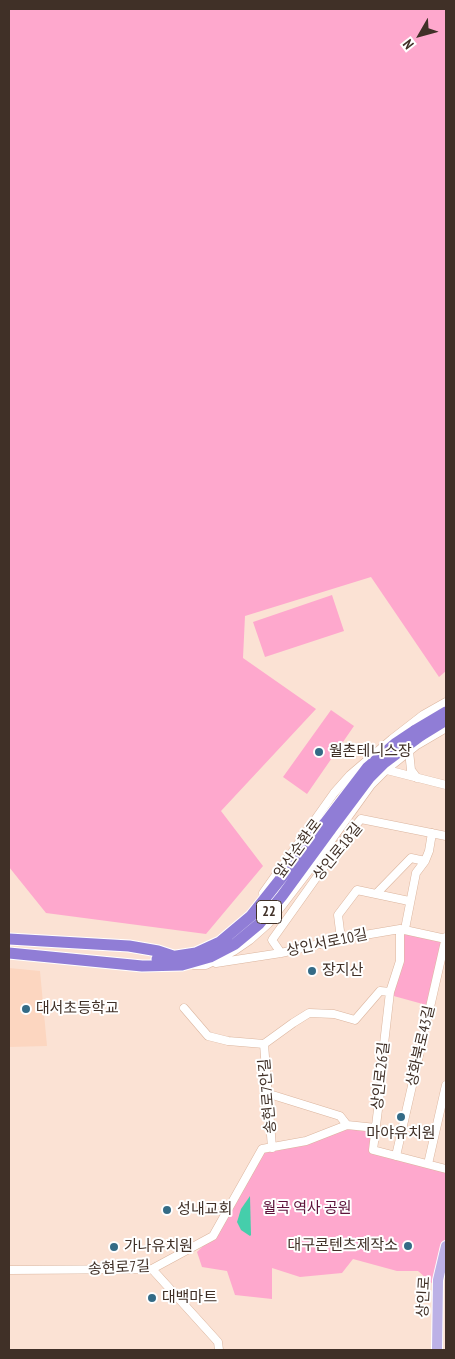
<!DOCTYPE html>
<html>
<head>
<meta charset="utf-8">
<style>
  body { margin:0 }
  #map { position:relative; width:455px; height:1359px; overflow:hidden; background:#fbe2d4; font-family:"PT Sans Narrow",sans-serif }
  canvas { display:block }
  .frame { position:absolute; inset:0; border:10px solid #403027; pointer-events:none }
  .north { position:absolute; left:395px; top:10px; width:50px; height:50px; -webkit-text-stroke:4px #fff; paint-order:stroke; rotate:232deg; font-size:14px; font-weight:700; line-height:20px; text-align:center; color:#403027 }
  .north::after { content:''; display:block; margin:auto; width:18px; height:22px; background:#403027; clip-path:polygon(50% 0,100% 100%,50% 72%,0 100%) }
</style>
</head>
<body>
<div id="map">
<canvas width="455" height="1359"></canvas>
<div class="frame"></div>
<div class="north">N</div>
</div>
<script>
const c = document.querySelector('canvas').getContext('2d');
c.lineJoin = 'round';
function fill(path, color) {
  c.fillStyle = color;
  c.fill(path, 'evenodd');
}
function poly(rows) {
  const path = new Path2D();
  for (const r of rows) {
    path.moveTo(r[0], r[1]);
    for (let i = 2; i < r.length; i += 2) path.lineTo(r[i], r[i + 1]);
  }
  return path;
}
function stroke(path, color, width, dash) {
  c.strokeStyle = color;
  c.lineWidth = width;
  c.lineCap = dash ? 'butt' : 'round';
  c.setLineDash(dash || []);
  c.stroke(path);
}
function write(font, color, halo, rows, align = 'center') {
  c.font = font + ' "PT Sans Narrow","Noto Sans KR",sans-serif';
  c.lineWidth = 4;
  c.setLineDash([]);
  c.textBaseline = 'middle';
  c.strokeStyle = halo;
  c.fillStyle = color;
  for (const [text, x, y, turn = 0] of rows) {
    c.save();
    c.translate(x, y);
    c.rotate((+turn || 0) * Math.PI / 180);
    c.textAlign = isNaN(turn) ? turn : align;
    if (halo) c.strokeText(text, 0, 0);
    c.fillText(text, 0, 0);
    c.restore();
  }
}
const built = poly([
  [9,968,40,971,47,1046,9,1047]
]);
const green = poly([
  [9,9,446,9,446,671,439,677,371,577,245,616,243,658,316,709,221,811,263,866,206,934,46,913,9,867],
  [332,595,344,631,265,657,253,622],
  [331,710,354,726,307,794,283,777],
  [400,929,446,938,430,1006,390,995,400,961],
  [347,1125,376,1128,373,1150,446,1169,446,1239,435,1286,418,1271,397,1271,353,1259,342,1273,300,1277,272,1268,272,1299,235,1295,227,1271,202,1267,197,1252,213,1236,262,1149,306,1141]
]);
const water = poly([
  [250,1196,251,1235,250,1236,241,1230,237,1222,241,1209]
]);
const minor = poly([
  [409,751,411,770,417,778],
  [383,769,446,785],
  [263,893,334,793,350,775,392,739,423,715,446,702],
  [376,894,411,858,425,861],
  [400,929,400,961,390,992,384,1044,379,1077,382,1077,373,1150,446,1169],
  [405,929,416,873,425,861,429,851,432,833],
  [341,939,338,915,357,890,409,901],
  [281,953,272,940,341,843,361,819,446,836],
  [216,963,281,953,341,939,400,929,446,939],
  [194,965,206,965,234,951,250,940,268,924,320,856,371,785,386,770,417,745,446,728],
  [184,1008,208,1036,228,1041,264,1044,293,1023,309,1013,334,1014,355,1020,380,991,390,992],
  [264,1044,272,1148],
  [266,1093,340,1116,347,1125],
  [396,1156,446,937],
  [428,1164,446,1085],
  [152,1269,218,1342,219,1350],
  [9,1270,152,1269,213,1236,262,1149,306,1141,347,1125,376,1128]
]);
const major = poly([
  [437,1350,438,1280,446,1246]
]);
const highway = poly([
  [414,731,446,712],
  [420,736,446,720],
  [9,939,129,946,158,951,173,956],
  [9,953,142,966,182,965,210,957,235,944,259,924,282,896,331,829],
  [157,959,196,953,220,942,251,916,325,823]
]);
const highwayBridge = poly([
  [325,823,367,768,396,743,414,731],
  [331,829,370,777,384,763,420,736]
]);
const markers = [
  [319,752,5,"#346b86"],
  [312,971,5,"#346b86"],
  [26,1009,5,"#346b86"],
  [401,1117,5,"#346b86"],
  [167,1210,5,"#346b86"],
  [408,1246,5,"#346b86"],
  [114,1247,5,"#346b86"],
  [152,1298,5,"#346b86"]
];
const shields = [
  [269,912,25]
];
const shieldNames = [
  ["22",269,912]
];
const poiNames = [
  ["월촌테니스장",329,752],
  ["장지산",322,971],
  ["대서초등학교",36,1009],
  ["마야유치원",401,1134,"center"],
  ["성내교회",177,1210],
  ["대구콘텐츠제작소",398,1246,"right"],
  ["가나유치원",124,1247],
  ["대백마트",162,1298]
];
const streetNames = [
  ["앞산순환로",298,849,-54],
  ["상인로18길",338,852,-51],
  ["상인서로10길",327,943,-12],
  ["상화북로43길",421,1046,-77],
  ["상인로26길",381,1076,-84],
  ["송현로7안길",268,1096,-95],
  ["송현로7길",119,1268,-3],
  ["상인로",424,1297,-87]
];
const parkNames = [
  ["월곡 역사 공원",307,1209]
];
fill(built, '#fcd6c0');
fill(green, '#fea8cd');
fill(water, '#45ceab');
stroke(minor, '#dbb59e', 9);
stroke(major, '#fff', 12);
stroke(highway, '#fff', 13);
stroke(minor, '#fff', 8);
stroke(major, '#bcb1e6', 10);
stroke(highway, '#907dd6', 11);
stroke(highwayBridge, '#fff', 13, []);
stroke(highwayBridge, '#907dd6', 11);
for (const [x, y, r, color] of markers) {
  const dot = new Path2D();
  dot.arc(x, y, r, 0, 2 * Math.PI);
  c.fillStyle = color;
  c.fill(dot);
  stroke(dot, '#fff', 2);
}
for (const [x, y, w] of shields) {
  const box = new Path2D();
  box.roundRect(x - w / 2, y - 11.5, w, 23, 4);
  c.fillStyle = '#fff';
  c.fill(box);
  stroke(box, '#403027', 1);
}
write('bold 14px', '#403027', null, shieldNames);
write('15px', '#403027', '#fff', poiNames, 'left');
write('15px', '#403027', '#fff', streetNames);
write('15px', '#5e133b', '#fff', parkNames);
</script>
</body>
</html>
